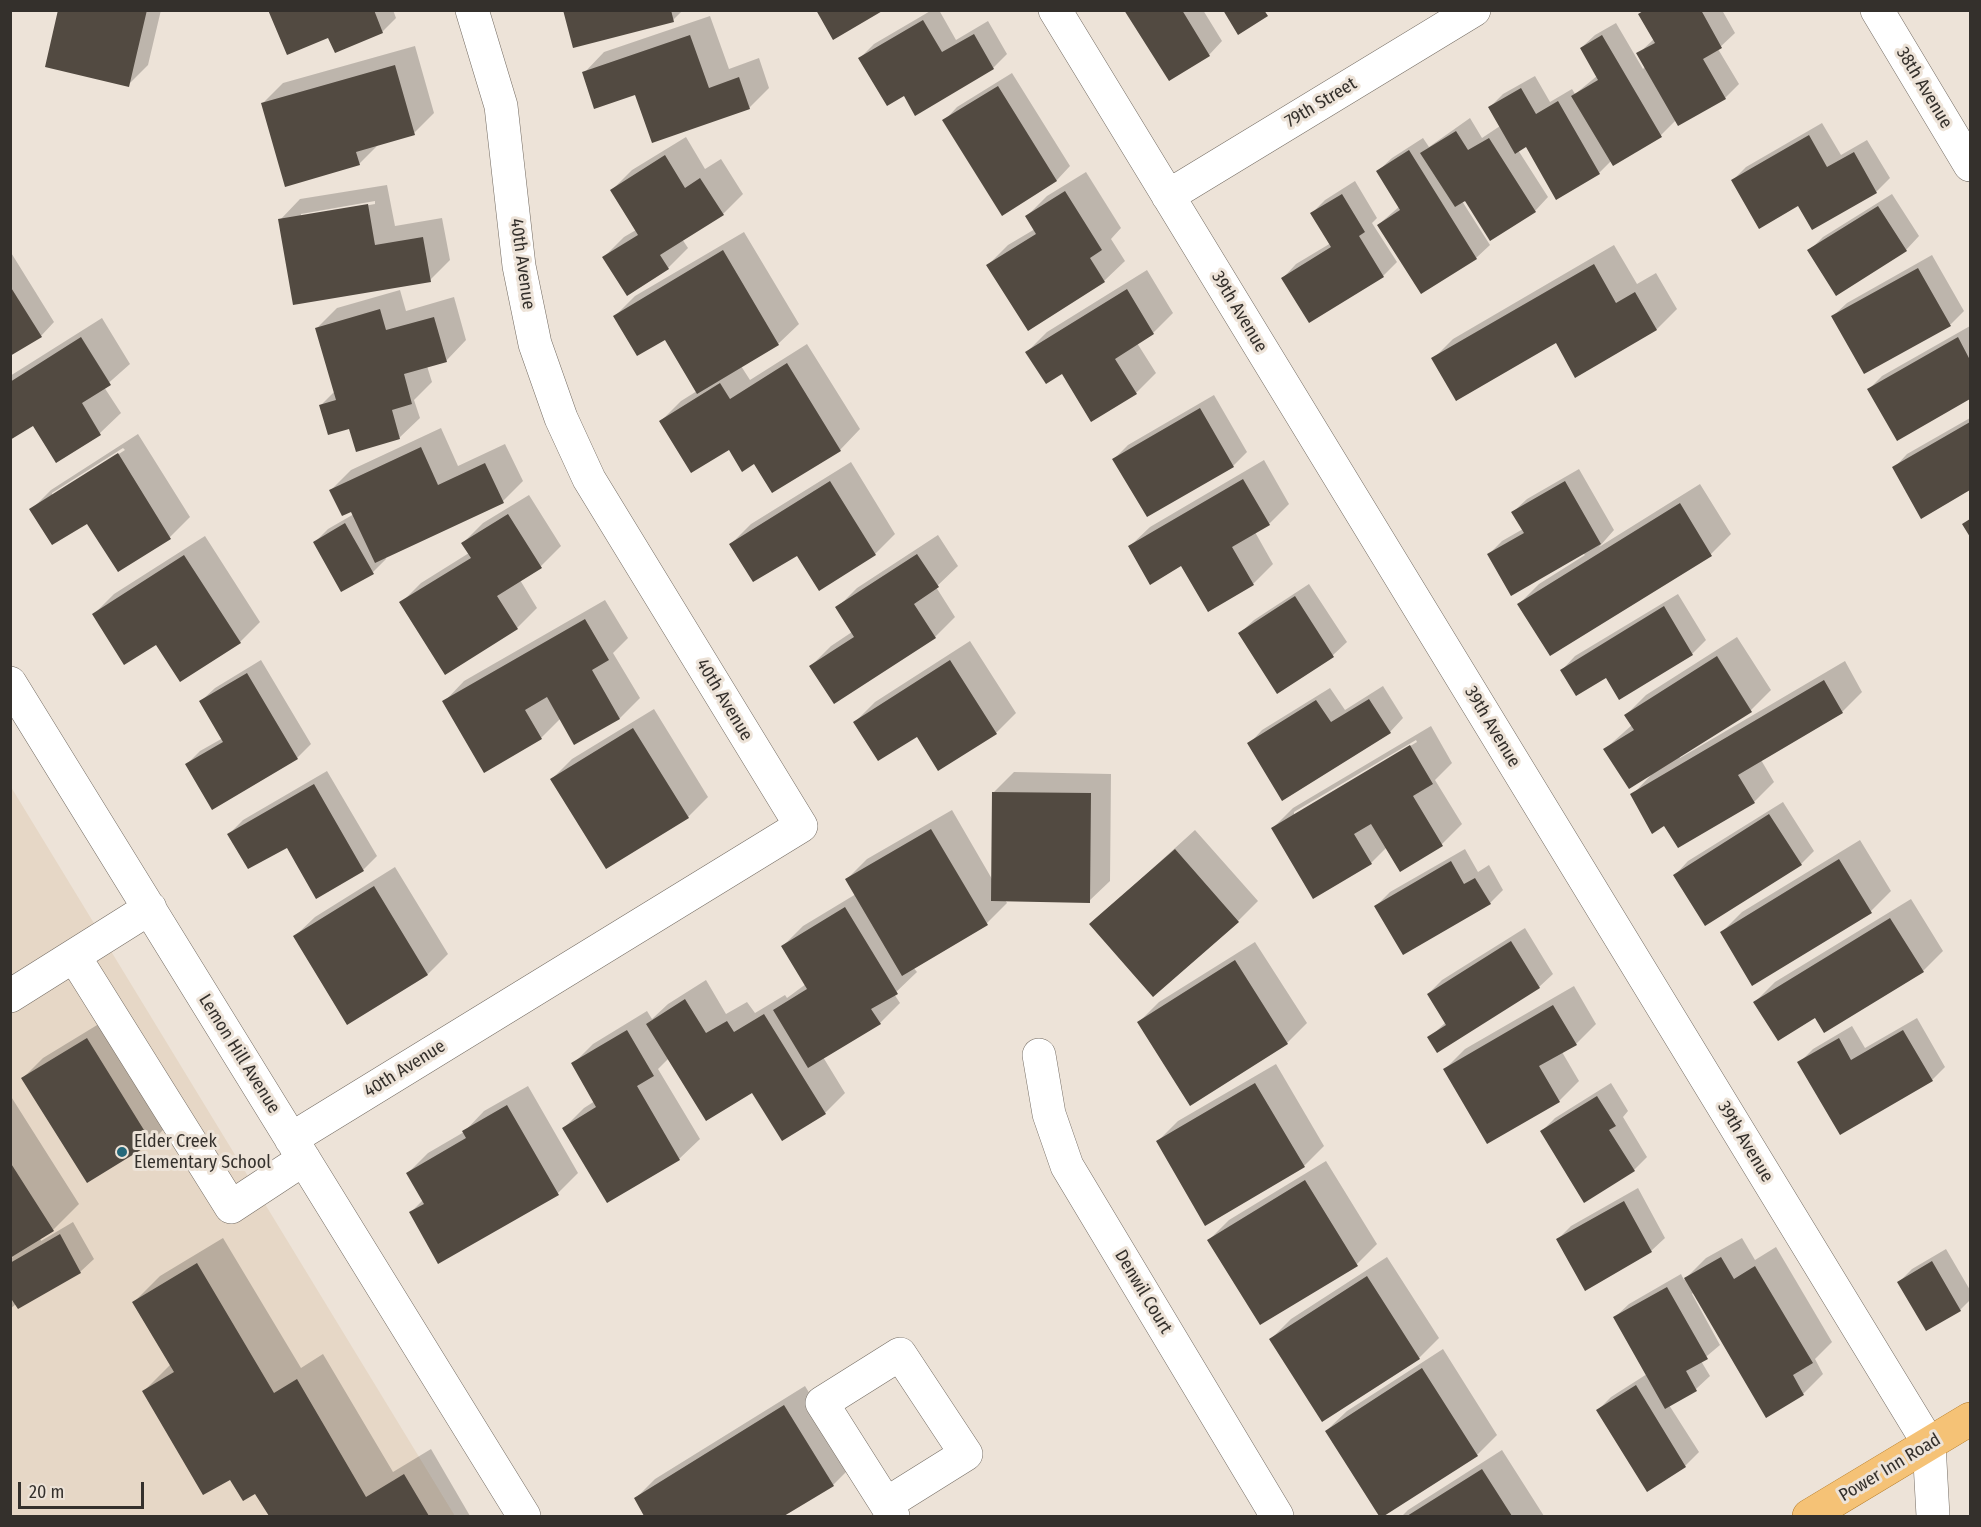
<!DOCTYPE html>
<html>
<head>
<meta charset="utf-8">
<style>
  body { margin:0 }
  #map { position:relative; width:1981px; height:1527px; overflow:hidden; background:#ede3d8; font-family:"Fira Sans Condensed",sans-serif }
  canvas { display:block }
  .frame { position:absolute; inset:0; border:12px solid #34302c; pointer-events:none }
  .scale { position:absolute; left:18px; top:1482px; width:126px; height:27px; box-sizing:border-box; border:3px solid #34302c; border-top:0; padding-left:8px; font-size:18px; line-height:21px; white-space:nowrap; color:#34302c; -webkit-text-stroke:4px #ede3d8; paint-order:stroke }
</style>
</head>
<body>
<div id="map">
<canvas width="1981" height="1527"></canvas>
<div class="frame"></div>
<div class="scale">20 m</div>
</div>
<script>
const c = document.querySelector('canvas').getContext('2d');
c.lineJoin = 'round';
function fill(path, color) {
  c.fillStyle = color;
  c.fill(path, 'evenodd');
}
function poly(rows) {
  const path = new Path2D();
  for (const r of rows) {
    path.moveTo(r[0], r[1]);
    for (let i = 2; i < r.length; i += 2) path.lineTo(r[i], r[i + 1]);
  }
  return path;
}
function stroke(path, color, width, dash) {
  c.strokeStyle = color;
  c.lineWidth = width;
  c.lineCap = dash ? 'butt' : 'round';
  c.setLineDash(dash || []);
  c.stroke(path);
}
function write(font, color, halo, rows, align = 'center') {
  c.font = font + ' "Fira Sans Condensed",sans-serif';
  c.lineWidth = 6;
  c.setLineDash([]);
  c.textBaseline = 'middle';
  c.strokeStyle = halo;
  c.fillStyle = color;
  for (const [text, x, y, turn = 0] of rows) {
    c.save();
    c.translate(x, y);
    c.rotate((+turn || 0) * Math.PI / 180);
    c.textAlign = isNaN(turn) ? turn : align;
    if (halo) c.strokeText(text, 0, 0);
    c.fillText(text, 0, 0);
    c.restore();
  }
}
const built = poly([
  [11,787,455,1516,11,1516]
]);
const shadow = poly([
  [59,10,161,10,148,65,128,85],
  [270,10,393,10,396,18,382,32,329,36],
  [565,10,683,10,673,20],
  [932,10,939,10,956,40,988,21,1007,54,993,68,915,114,904,94,860,58,874,44],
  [1126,10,1203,10,1222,41,1209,55],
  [1644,10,1722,10,1735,33,1718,49,1739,84,1725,98,1676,120,1661,135,1613,164,1611,161,1599,173,1557,198,1526,145,1518,150,1548,197,1535,211,1462,201,1490,245,1476,258,1421,292,1378,225,1400,206,1378,171,1392,158,1423,138,1429,147,1470,118,1482,138,1500,126,1489,108,1503,94,1535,76,1550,102,1572,89,1575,94,1597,76,1581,48,1595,35,1616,23,1643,69,1645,67,1638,54,1654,39,1640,14],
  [710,16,729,69,759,58,769,88,749,108,636,93,584,73,604,52],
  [415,46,434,113,414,133,380,143,359,164,263,103,283,83],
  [1012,73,1070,166,1057,180,1002,214,944,121,957,107],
  [1822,123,1841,155,1867,140,1890,178,1876,192,1813,228,1799,204,1733,180,1746,167],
  [686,137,705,169,721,159,743,194,723,214,682,239,688,248,668,268,604,257,624,237,636,230,612,190,632,170],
  [1086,172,1121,228,1111,239,1125,261,1104,281,1029,329,988,265,1008,245,1035,229,1027,216,1047,196],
  [1355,181,1377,218,1372,223,1397,262,1383,276,1309,321,1283,278,1296,264,1331,243,1312,213,1325,200],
  [387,185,395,226,442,218,450,260,430,280,280,220,300,199],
  [375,201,375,204,301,217,301,214],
  [1892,194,1919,236,1906,250,1809,251,1823,237],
  [744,232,799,324,778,344,741,366,750,380,807,344,860,429,840,450,773,491,755,462,729,448,661,421,681,401,697,391,665,337,615,316,635,296],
  [1614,245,1637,284,1656,273,1677,309,1657,329,1576,375,1556,341,1433,359,1453,339],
  [10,251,54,322,41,336,10,354],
  [1932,255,1964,311,1951,324,1864,372,1833,316,1847,303],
  [1147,270,1173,313,1153,333,1137,343,1156,373,1136,393,1062,372,1027,352,1047,332],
  [400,290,406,311,454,297,466,340,446,361,427,366,432,382,414,400,420,418,399,438,350,427,321,405,335,391,317,328,337,308],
  [102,318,130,364,104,387,121,413,100,433,57,461,34,424,10,438,10,376],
  [1970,326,1970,397,1897,439,1869,389,1882,376],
  [1214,395,1247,452,1233,466,1147,515,1114,459,1128,445],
  [1970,418,1970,488,1922,517,1894,468,1907,454],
  [441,428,458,466,505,444,523,481,503,501,385,556,386,559,373,572,315,542,328,529,354,514,331,490,351,470],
  [138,434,190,517,170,537,118,570,87,522,31,510,51,490],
  [123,448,125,450,52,497,52,493],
  [1264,460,1289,504,1269,524,1255,532,1273,564,1253,584,1129,547,1150,527],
  [851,462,895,534,875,554,798,554,731,544,751,524],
  [1579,469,1614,530,1599,547,1700,484,1731,534,1711,554,1519,604,1539,584,1585,555,1583,553,1489,554,1502,541,1523,529,1513,512,1527,499],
  [529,495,561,546,541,566,520,580,537,608,517,628,445,673,401,603,421,583,469,553,463,543,483,523],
  [938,535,958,566,936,587,955,617,935,637,811,666,831,646,852,632,837,608,857,588],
  [205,536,260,622,240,642,94,614,114,594],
  [1309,584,1347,642,1333,655,1278,691,1240,633,1254,620],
  [1678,594,1706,640,1692,654,1606,676,1562,670,1575,656],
  [605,600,628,638,613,653,640,698,620,718,575,743,561,718,541,738,444,702,464,681],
  [1737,637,1771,690,1751,710,1679,755,1680,758,1845,661,1862,692,1842,712,1761,760,1774,782,1754,802,1665,824,1632,795,1653,773,1605,749,1632,725,1626,715,1646,695],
  [970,641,1016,713,996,733,917,735,855,722,875,702],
  [261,660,311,744,297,758,187,764,200,751,223,738,201,701,215,688],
  [1383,686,1403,718,1390,732,1249,744,1262,730,1330,688,1345,710],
  [654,709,708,797,688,817,552,779,572,759],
  [1431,726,1452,763,1435,780,1462,824,1442,844,1400,870,1387,847,1371,863,1273,828,1293,808],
  [1416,740,1417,742,1294,815,1294,812],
  [327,771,377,856,363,870,316,897,287,845,229,834,243,820],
  [1014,772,1111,774,1110,881,1089,901,1005,900,1007,903,987,923,913,967,917,972,894,994,900,1003,880,1023,823,1057,845,1093,825,1113,753,1091,669,1058,658,1069,700,1139,679,1159,607,1201,564,1128,584,1108,595,1101,573,1064,593,1044,647,1011,652,1019,668,1004,706,980,726,1014,747,1002,755,1013,785,995,787,998,806,984,783,946,803,926,856,894,847,879,867,859,952,810,992,879,994,792],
  [1783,802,1814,851,1801,864,1675,875,1688,861],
  [1195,830,1258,901,1238,921,1091,924],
  [1860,840,1891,891,1871,911,1722,932,1742,912],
  [1465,849,1478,872,1489,865,1503,890,1490,903,1376,906,1390,892],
  [395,867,448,954,428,974,348,1023,294,937,315,917],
  [1911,899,1943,951,1923,971,1816,1016,1755,1002,1775,982],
  [1525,928,1553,974,1539,987,1429,1038,1446,1022,1428,994,1442,980],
  [1255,942,1307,1023,1287,1043,1139,1022,1159,1002],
  [1574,986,1596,1024,1576,1044,1562,1052,1579,1081,1559,1101,1445,1069,1465,1049],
  [1917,1018,1945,1067,1932,1080,1799,1063,1813,1049,1852,1026,1865,1048],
  [107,1019,171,1122,151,1142,23,1078,43,1058],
  [1276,1064,1324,1146,1304,1166,1158,1141,1178,1121],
  [1611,1083,1628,1111,1623,1117,1647,1157,1634,1170,1541,1132,1555,1118],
  [528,1086,578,1173,558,1193,411,1212,423,1200,408,1173,428,1153,464,1132,484,1111],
  [10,1095,79,1204,53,1230,40,1238,41,1241,73,1222,94,1259,80,1272,16,1304,10,1309,10,1259,13,1257,10,1257],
  [1326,1161,1377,1244,1357,1264,1209,1240,1229,1220],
  [1638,1188,1665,1238,1651,1251,1558,1239,1571,1226],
  [223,1238,301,1368,323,1354,393,1472,431,1449,470,1516,271,1516,256,1492,230,1478,143,1392,171,1364,134,1302,160,1276],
  [1742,1238,1755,1260,1776,1247,1832,1342,1815,1359,1823,1374,1803,1394,1694,1292,1692,1294,1720,1345,1701,1361,1710,1376,1696,1389,1669,1405,1699,1452,1685,1466,1647,1490,1598,1410,1611,1397,1647,1374,1615,1317,1629,1304,1681,1274,1684,1280,1706,1258],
  [1946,1249,1970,1290,1970,1300,1960,1310,1927,1329,1899,1282,1912,1269],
  [1387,1257,1439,1338,1419,1358,1271,1339,1291,1319],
  [1443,1349,1497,1435,1477,1455,1381,1516,1326,1431,1347,1411],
  [805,1386,853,1465,833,1485,781,1516,646,1516,635,1499,655,1479],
  [1502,1450,1544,1516,1402,1516,1408,1510]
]);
const building = poly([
  [58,10,147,10,129,87,45,67],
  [268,10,374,10,383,33,335,53,328,38,287,55],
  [563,10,671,10,674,22,573,48],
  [816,10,884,10,833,40],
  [1124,10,1182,10,1210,56,1169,81],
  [1223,10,1264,10,1268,16,1238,35],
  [1645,10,1701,10,1722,48,1703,59,1726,99,1678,126,1636,53,1655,43,1638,14],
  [923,20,942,52,974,34,994,69,915,116,904,96,887,106,858,58],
  [690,35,709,88,739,77,750,109,652,143,635,95,594,109,582,72],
  [1602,35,1662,137,1613,166,1571,96,1598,80,1580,48],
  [395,65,415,135,356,152,360,165,285,187,261,103],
  [998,86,1057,181,1002,216,942,120],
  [1521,88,1536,114,1558,101,1600,174,1556,200,1526,147,1515,154,1488,107],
  [1456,131,1468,150,1489,138,1536,212,1490,241,1465,201,1455,207,1420,153],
  [1809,135,1827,167,1854,152,1877,193,1812,230,1798,206,1759,229,1731,180],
  [1409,150,1477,259,1421,294,1377,225,1400,210,1376,171],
  [665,155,685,188,700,178,724,215,660,255,669,269,627,296,602,257,638,235,610,190],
  [1065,191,1102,250,1090,258,1105,282,1028,331,986,265,1036,234,1025,216],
  [1342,194,1365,232,1359,236,1384,277,1309,323,1281,278,1331,247,1310,213],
  [368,204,375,245,423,237,431,282,293,305,278,219],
  [1878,206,1907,251,1836,296,1807,250],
  [723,250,779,345,697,394,665,340,637,356,613,316],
  [1594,264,1616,303,1635,292,1657,330,1575,378,1556,343,1456,401,1431,358],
  [1918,268,1951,326,1864,374,1831,316],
  [10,286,42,337,10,356],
  [1127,289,1154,334,1115,359,1137,394,1091,422,1062,374,1046,384,1025,352],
  [380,309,386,330,434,317,447,362,404,374,412,404,392,410,400,439,356,452,349,429,328,435,319,405,336,400,315,328],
  [81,337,111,385,82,403,101,435,56,463,33,426,10,440,10,382],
  [1958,337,1970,360,1970,399,1897,441,1867,389],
  [787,363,841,451,772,493,754,464,742,472,729,450,691,473,659,421,720,383,730,399],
  [1200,408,1234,467,1147,517,1112,459],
  [1970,422,1970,490,1921,519,1892,467],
  [421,447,438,485,485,463,504,503,375,563,351,512,342,516,329,490],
  [118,453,171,539,118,572,87,524,52,545,29,509],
  [1243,479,1270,525,1232,547,1254,585,1208,612,1181,566,1150,585,1128,546],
  [830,481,876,555,819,591,797,556,753,582,729,544],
  [1565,481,1601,544,1511,596,1487,554,1524,533,1511,512],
  [1680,503,1712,556,1550,656,1517,604],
  [508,514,542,568,497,596,518,629,445,675,399,602,471,558,461,543],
  [1970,519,1970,537,1962,524],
  [345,523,374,574,341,592,313,542],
  [917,554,939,587,914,604,936,638,834,704,809,666,854,637,835,607],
  [184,555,241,643,180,682,156,645,124,665,92,614],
  [1295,596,1334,657,1277,694,1238,633],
  [1664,606,1693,655,1619,700,1606,678,1576,696,1560,670],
  [585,619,609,660,592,670,620,719,574,745,547,697,525,710,542,739,484,773,442,701],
  [1717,656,1752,712,1629,789,1603,749,1634,730,1624,715],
  [950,660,997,734,938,771,917,737,878,761,853,722],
  [247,673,298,759,212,810,185,764,223,742,199,701],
  [1824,680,1843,713,1738,775,1755,803,1678,848,1664,826,1652,834,1630,794],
  [1369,699,1391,733,1282,801,1247,743,1316,700,1331,722],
  [633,728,689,818,606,869,550,779],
  [1410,745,1433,784,1413,796,1443,846,1400,872,1371,824,1354,834,1372,864,1313,899,1271,828],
  [314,784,364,871,316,899,287,848,248,869,227,834],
  [992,792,1091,793,1090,903,991,901],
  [1769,814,1802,865,1705,926,1673,875],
  [931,829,988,925,902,976,845,879],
  [1175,849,1239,922,1153,997,1089,924],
  [1839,859,1872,913,1752,986,1720,932],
  [1451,861,1464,884,1475,878,1491,904,1403,955,1374,906],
  [374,886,428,975,347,1025,293,936],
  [845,907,898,994,871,1009,881,1024,808,1068,773,1010,807,989,781,946],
  [1890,918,1924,972,1824,1033,1815,1018,1778,1041,1753,1002],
  [1511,941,1540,988,1437,1053,1427,1037,1446,1025,1427,994],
  [1235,960,1288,1044,1190,1106,1137,1022],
  [685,999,706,1033,727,1021,734,1032,764,1014,826,1114,782,1141,752,1093,706,1121,646,1024],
  [1553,1005,1577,1045,1539,1066,1560,1102,1487,1144,1443,1069],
  [627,1030,654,1076,637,1086,680,1160,607,1203,562,1128,596,1107,571,1063],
  [1903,1030,1933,1081,1840,1135,1797,1062,1839,1038,1851,1060],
  [87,1038,152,1143,87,1183,21,1078],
  [1255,1083,1305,1167,1205,1226,1156,1141],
  [1597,1096,1616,1126,1609,1130,1635,1171,1584,1203,1540,1131],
  [507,1105,559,1195,438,1264,409,1212,424,1204,406,1173,466,1138,462,1131],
  [10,1162,54,1231,10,1258],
  [1305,1180,1358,1266,1260,1325,1207,1240],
  [1624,1201,1652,1252,1585,1291,1556,1239],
  [60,1234,81,1273,18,1309,10,1297,10,1263],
  [1721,1257,1734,1279,1755,1266,1813,1363,1793,1375,1804,1395,1766,1418,1684,1278],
  [1932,1261,1961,1311,1926,1331,1897,1282],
  [197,1263,274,1393,297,1379,366,1497,404,1474,429,1516,269,1516,255,1494,243,1501,230,1480,203,1495,142,1391,174,1372,132,1302],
  [1367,1276,1420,1359,1322,1422,1269,1339],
  [1667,1287,1708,1359,1686,1371,1697,1391,1665,1409,1613,1317],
  [1422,1368,1478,1456,1384,1516,1379,1516,1325,1431],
  [1636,1385,1686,1467,1647,1492,1596,1410],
  [784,1405,834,1486,784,1516,644,1516,634,1498],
  [1482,1469,1512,1516,1407,1516]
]);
const minor = poly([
  [1055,10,1929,1444,1933,1516],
  [1877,10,1970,165],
  [1168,196,1474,10],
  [10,683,524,1516],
  [74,956,231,1207,304,1159],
  [10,996,150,908],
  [1039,1055,1049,1114,1067,1166,1277,1516],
  [291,1139,801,826,589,479,561,418,535,344,519,266,501,106,472,10],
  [886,1504,966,1454,900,1354,822,1403,886,1504,893,1516]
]);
const major = poly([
  [1809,1516,1970,1419]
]);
const markers = [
  [122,1152,6,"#25687a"]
];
const streetNames = [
  ["38th Avenue",1924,88,59],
  ["79th Street",1321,103,-31],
  ["40th Avenue",522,264,82],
  ["39th Avenue",1239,312,59],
  ["40th Avenue",724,700,59],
  ["39th Avenue",1492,727,59],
  ["Lemon Hill Avenue",239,1054,58],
  ["40th Avenue",405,1069,-32],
  ["39th Avenue",1745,1142,59],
  ["Denwil Court",1143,1292,59],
  ["Power Inn Road",1890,1468,-31]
];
const poiNames = [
  ["Elder Creek",134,1142],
  ["Elementary School",134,1163]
];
fill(built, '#e6d7c6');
fill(shadow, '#0003');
fill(building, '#524a41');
stroke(minor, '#746c63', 34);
stroke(major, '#ae7521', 34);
stroke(minor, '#fff', 33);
stroke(major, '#f5c276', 33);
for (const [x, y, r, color] of markers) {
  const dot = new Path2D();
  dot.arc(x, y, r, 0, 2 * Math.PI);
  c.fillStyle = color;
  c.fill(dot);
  stroke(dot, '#ede3d8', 2);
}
write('18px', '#34302c', '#ede3d8', streetNames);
write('18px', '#34302c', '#ede3d8', poiNames, 'left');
</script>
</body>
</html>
